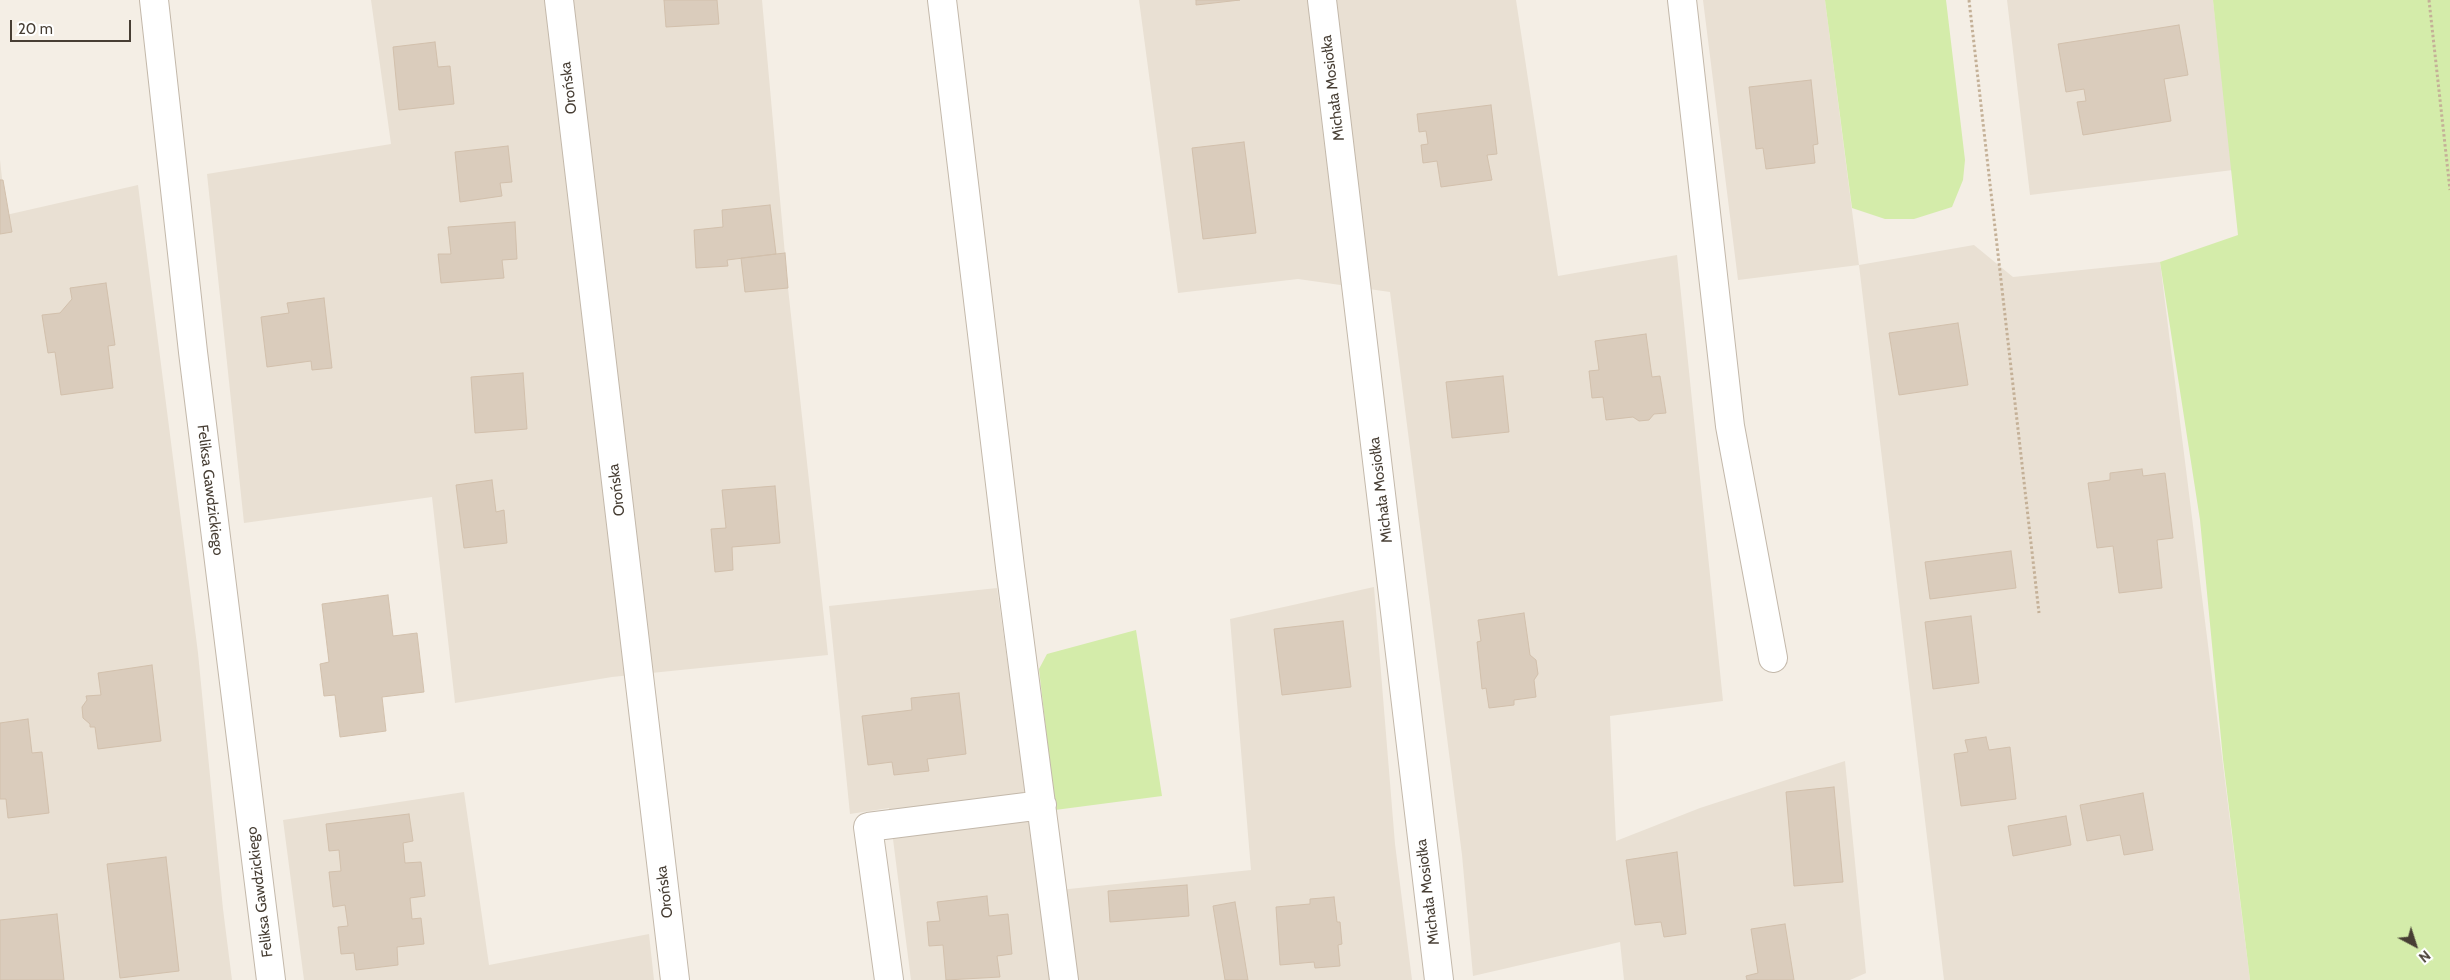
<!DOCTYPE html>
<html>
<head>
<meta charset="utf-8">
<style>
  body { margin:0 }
  #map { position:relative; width:2450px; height:980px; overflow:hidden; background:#f4eee5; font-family:Cabin,sans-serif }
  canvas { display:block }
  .north { position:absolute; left:2390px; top:920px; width:50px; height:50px; -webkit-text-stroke:4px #fff; paint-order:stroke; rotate:140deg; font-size:14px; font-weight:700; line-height:20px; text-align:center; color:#473e34 }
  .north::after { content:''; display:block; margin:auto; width:18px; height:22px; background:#473e34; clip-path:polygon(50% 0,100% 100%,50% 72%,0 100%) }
  .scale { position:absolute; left:10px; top:20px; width:121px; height:22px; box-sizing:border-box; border:2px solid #473e34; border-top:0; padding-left:6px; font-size:15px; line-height:18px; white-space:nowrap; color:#473e34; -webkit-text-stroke:4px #fff; paint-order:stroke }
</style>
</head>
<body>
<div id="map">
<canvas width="2450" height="980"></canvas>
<div class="north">N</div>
<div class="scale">20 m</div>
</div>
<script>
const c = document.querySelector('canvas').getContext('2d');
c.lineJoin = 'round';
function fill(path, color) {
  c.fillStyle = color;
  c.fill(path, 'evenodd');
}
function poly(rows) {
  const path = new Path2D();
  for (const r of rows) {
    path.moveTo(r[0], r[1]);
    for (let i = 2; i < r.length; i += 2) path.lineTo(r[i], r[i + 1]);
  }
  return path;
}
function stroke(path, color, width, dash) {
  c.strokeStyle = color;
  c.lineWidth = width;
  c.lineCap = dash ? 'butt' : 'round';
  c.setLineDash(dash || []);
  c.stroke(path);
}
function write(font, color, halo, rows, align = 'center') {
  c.font = font + ' Cabin,sans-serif';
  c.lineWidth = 5;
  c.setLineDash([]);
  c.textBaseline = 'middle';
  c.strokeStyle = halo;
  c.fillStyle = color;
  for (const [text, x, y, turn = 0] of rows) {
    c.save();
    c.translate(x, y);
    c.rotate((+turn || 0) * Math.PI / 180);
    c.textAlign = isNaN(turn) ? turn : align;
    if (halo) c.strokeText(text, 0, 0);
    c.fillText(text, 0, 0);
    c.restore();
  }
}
const residential = poly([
  [371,0,762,0,788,288,828,655,612,677,455,703,432,497,244,523,207,174,391,144],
  [1139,0,1516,0,1558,276,1677,255,1723,701,1610,716,1616,841,1700,808,1845,761,1866,973,1850,980,1624,980,1620,942,1473,976,1462,855,1390,292,1298,279,1178,293],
  [1703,0,1825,0,1859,265,1974,245,2013,277,2160,262,2250,980,1944,980,1859,265,1738,280],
  [2007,0,2213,0,2233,170,2030,195],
  [0,160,6,215,138,185,198,653,223,909,232,980,0,980],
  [1374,587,1395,844,1412,980,911,980,889,808,850,814,829,606,997,588,1040,892,1251,870,1230,619],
  [464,792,489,965,649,934,654,980,304,980,283,820]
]);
const green = poly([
  [1825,0,1946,0,1965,160,1963,180,1952,207,1914,219,1885,219,1852,208],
  [2213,0,2450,0,2450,980,2250,980,2223,759,2200,520,2160,262,2238,235],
  [1136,630,1162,796,1055,810,1039,669,1047,654]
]);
const building = poly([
  [664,0,717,0,719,24,666,27,664,0],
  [1196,0,1240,0,1196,5,1196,0],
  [2179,25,2188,75,2164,79,2171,121,2083,135,2077,102,2086,101,2084,89,2066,92,2058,44,2179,25],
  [435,42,438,67,450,66,454,104,399,110,393,47,435,42],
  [1811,80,1818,144,1813,145,1815,163,1766,169,1763,148,1756,149,1749,87,1811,80],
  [1491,105,1497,154,1487,155,1492,180,1441,187,1437,161,1423,163,1421,145,1428,144,1426,131,1419,132,1417,114,1491,105],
  [1244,142,1256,233,1203,239,1192,148,1244,142],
  [508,146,512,182,500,183,502,196,460,202,455,152,508,146],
  [0,180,3,180,12,232,0,234,0,180],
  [770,205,776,254,727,260,728,266,696,268,694,230,723,227,722,210,770,205],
  [515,222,517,259,502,260,504,278,441,283,438,254,451,254,448,227,515,222],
  [785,253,788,288,745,292,741,258,785,253],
  [106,283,115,345,108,346,113,388,61,395,55,352,48,353,42,315,60,313,72,299,70,288,106,283],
  [324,298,332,368,312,370,311,361,267,367,261,317,289,313,287,303,324,298],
  [1958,323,1968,385,1899,395,1889,333,1958,323],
  [1646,334,1652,377,1660,376,1666,413,1654,414,1649,420,1639,421,1633,417,1606,420,1603,397,1592,398,1589,371,1599,370,1595,341,1646,334],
  [523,373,527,429,475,433,471,377,523,373],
  [1503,376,1509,432,1452,438,1446,382,1503,376],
  [2142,469,2143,476,2165,473,2173,538,2157,540,2162,588,2119,593,2113,546,2097,548,2088,483,2110,480,2110,473,2142,469],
  [492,480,496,512,504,510,507,543,464,548,456,485,492,480],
  [775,486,780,543,732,547,733,570,715,572,711,529,726,528,722,490,775,486],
  [2011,551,2016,588,1930,599,1925,562,2011,551],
  [388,595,393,636,417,633,424,692,382,697,386,731,340,737,335,695,324,696,320,664,329,662,322,604,388,595],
  [1524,613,1530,655,1536,660,1538,674,1534,680,1536,697,1514,700,1514,705,1489,708,1486,688,1482,689,1477,642,1481,641,1478,620,1524,613],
  [1971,616,1979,683,1933,689,1925,622,1971,616],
  [1343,621,1351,687,1282,695,1274,629,1343,621],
  [152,665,161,741,98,749,95,727,90,727,90,724,83,718,82,707,87,700,86,696,101,695,98,673,152,665],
  [959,693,966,754,927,759,929,771,894,775,892,762,868,765,862,716,912,710,911,698,959,693],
  [28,719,32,753,42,752,49,813,8,818,6,799,0,799,0,723,28,719],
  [1986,737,1989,750,2010,747,2016,799,1961,806,1954,754,1968,752,1965,740,1986,737],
  [1834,787,1843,882,1794,886,1786,792,1834,787],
  [2143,793,2153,850,2124,855,2120,835,2087,841,2080,805,2143,793],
  [409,814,413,841,403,843,405,863,421,862,425,896,410,898,412,919,421,918,424,944,397,947,398,965,356,970,354,953,341,954,338,927,348,926,345,905,333,907,329,872,341,871,339,850,329,851,326,824,409,814],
  [2066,816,2071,845,2013,856,2008,826,2066,816],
  [1677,852,1686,934,1664,937,1661,922,1635,925,1626,860,1677,852],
  [166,857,179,971,120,978,107,864,166,857],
  [1187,885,1189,916,1110,922,1108,891,1187,885],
  [987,896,989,916,1008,914,1012,954,997,956,1000,977,946,980,943,945,929,946,927,922,940,921,937,902,987,896],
  [1334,897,1337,922,1340,922,1342,944,1338,945,1340,966,1315,968,1314,962,1280,965,1276,907,1310,904,1310,899,1334,897],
  [1235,902,1248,980,1225,980,1213,906,1235,902],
  [57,914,64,980,0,980,0,920,57,914],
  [1785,924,1794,980,1747,980,1746,976,1758,973,1751,929,1785,924]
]);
const path = poly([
  [1969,0,2039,613],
  [2429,0,2450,190]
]);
const minor = poly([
  [154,0,193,352,271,980],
  [559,0,675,980],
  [942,0,1010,567,1064,980],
  [1322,0,1439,980],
  [1682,0,1730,426,1773,658],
  [889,980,868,827,1042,805]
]);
const streetNames = [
  ["Orońska",569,88,-97],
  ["Michała Mosiołka",1333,88,-97],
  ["Feliksa Gawdzickiego",210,490,83],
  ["Orońska",617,490,-97],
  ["Michała Mosiołka",1381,490,-97],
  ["Feliksa Gawdzickiego",260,892,-97],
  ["Orońska",665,892,-97],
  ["Michała Mosiołka",1428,892,-97]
];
fill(residential, '#e9e0d3');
fill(green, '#d4ecaa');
fill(building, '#daccbc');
stroke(building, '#d2c0ac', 1);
stroke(minor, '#c3b8aa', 30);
stroke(path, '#c4b097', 3, [2.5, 2.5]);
stroke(minor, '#fff', 28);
write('15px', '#473e34', '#fff', streetNames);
</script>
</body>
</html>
